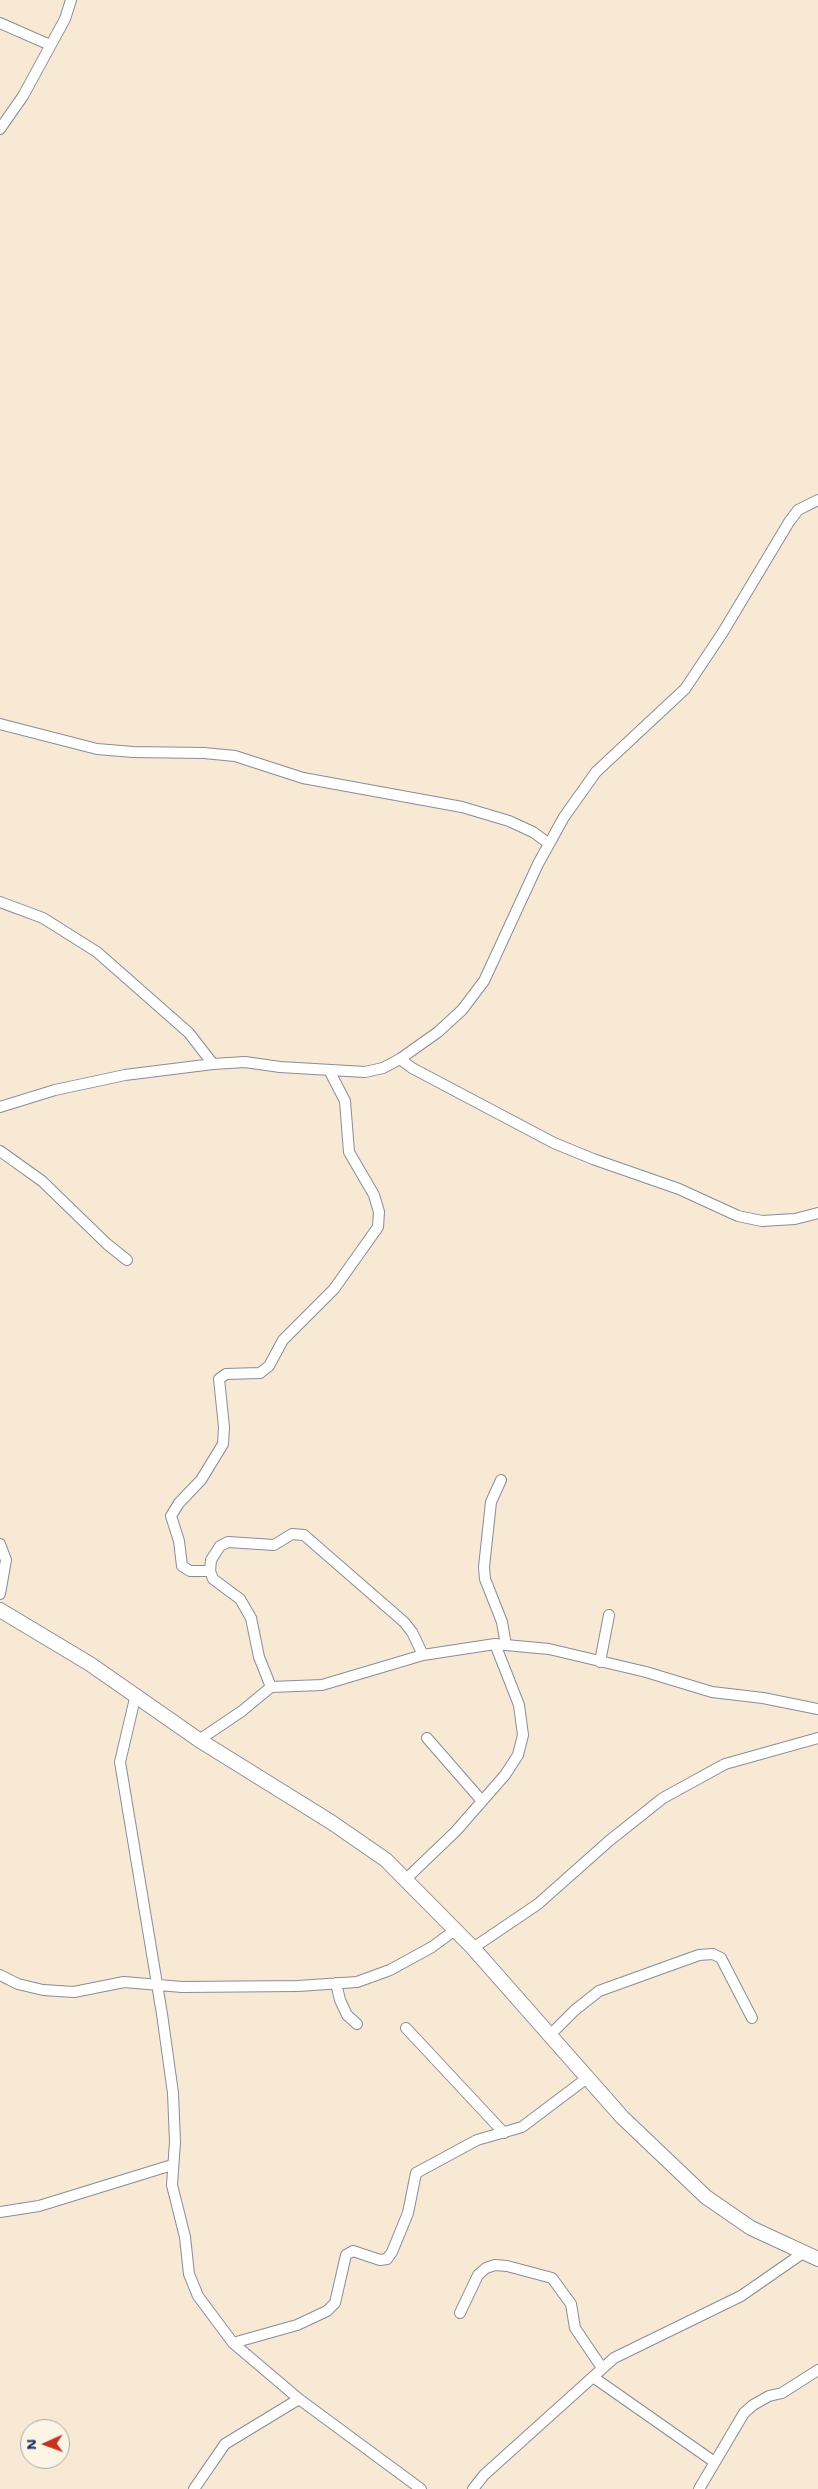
<!DOCTYPE html>
<html>
<head>
<meta charset="utf-8">
<style>
  body { margin:0 }
  #map { position:relative; width:818px; height:2489px; overflow:hidden; background:#f8e9d4; font-family:"Shantell Sans",sans-serif }
  canvas { display:block }
  .north { position:absolute; left:20px; top:2419px; width:50px; height:50px; box-sizing:border-box; background:#fcf5e5; border:1px solid #a2a6af; border-radius:50%; rotate:268deg; font-size:14px; font-weight:700; line-height:20px; text-align:center; color:#1b2f5e }
  .north::after { content:''; display:block; margin:auto; width:18px; height:22px; background:#c8321e; clip-path:polygon(50% 0,100% 100%,50% 72%,0 100%) }
</style>
</head>
<body>
<div id="map">
<canvas width="818" height="2489"></canvas>
<div class="north">N</div>
</div>
<script>
const c = document.querySelector('canvas').getContext('2d');
c.lineJoin = 'round';
function poly(rows) {
  const path = new Path2D();
  for (const r of rows) {
    path.moveTo(r[0], r[1]);
    for (let i = 2; i < r.length; i += 2) path.lineTo(r[i], r[i + 1]);
  }
  return path;
}
function stroke(path, color, width, dash) {
  c.strokeStyle = color;
  c.lineWidth = width;
  c.lineCap = dash ? 'butt' : 'round';
  c.setLineDash(dash || []);
  c.stroke(path);
}
const street = poly([
  [0,23,50,45],
  [0,129,23,96,65,19,71,0],
  [0,724,97,749,133,752,204,753,235,756,303,778,462,807,509,821,533,832,548,843],
  [0,902,43,918,97,952,189,1033,213,1064],
  [400,1059,412,1068,554,1143,593,1159,679,1189,738,1216,762,1221,795,1219,818,1213],
  [0,1107,55,1090,125,1075,213,1064,245,1062,280,1067,365,1072,383,1068,400,1059,438,1032,462,1010,484,981,538,864,564,817,596,772,685,689,723,632,789,522,798,510,818,500],
  [0,1151,42,1181,107,1244,127,1260],
  [501,1480,491,1502,484,1567,485,1579,502,1622,506,1645],
  [0,1544,6,1560,0,1594],
  [210,1571,190,1571,182,1566,179,1541,171,1516,179,1503,201,1480,223,1444,224,1427,219,1379,226,1374,260,1373,269,1366,283,1340,334,1289,378,1227,379,1212,374,1195,349,1152,345,1101,329,1070],
  [600,1662,609,1615],
  [271,1687,259,1657,251,1618,240,1599,213,1579,210,1571,211,1560,220,1546,228,1542,274,1545,292,1534,304,1535,404,1622,412,1632,423,1655],
  [136,1694,120,1762,162,2014,173,2093,175,2142,172,2185,185,2237,189,2274,198,2296,233,2343,299,2399,421,2489],
  [427,1738,482,1801],
  [199,1740,242,1711,271,1687,322,1685,423,1655,495,1644,549,1649,646,1672,712,1692,763,1698,818,1709],
  [406,1879,456,1831,505,1775,518,1755,523,1735,519,1705,495,1644],
  [473,1948,538,1904,609,1841,663,1798,725,1764,818,1738],
  [0,1975,18,1984,43,1990,74,1992,124,1982,182,1987,298,1986,357,1982,390,1970,432,1947,455,1930],
  [336,1983,340,2000,347,2015,357,2024],
  [406,2028,504,2133],
  [549,2036,575,2010,599,1991,699,1955,713,1954,721,1958,752,2018],
  [0,2212,39,2206,172,2165],
  [460,2313,478,2275,486,2268,495,2265,507,2266,552,2278,571,2304,575,2328,602,2368],
  [233,2343,297,2325,327,2311,335,2303,346,2255,353,2251,380,2260,387,2259,392,2252,408,2213,416,2173,477,2140,522,2127,587,2078],
  [593,2377,713,2461],
  [194,2489,225,2444,299,2399],
  [473,2489,484,2475,614,2358,741,2296,803,2253],
  [699,2489,744,2413,753,2405,769,2396,782,2393,818,2370]
]);
const secondary = poly([
  [0,1610,90,1664,199,1740,331,1822,386,1860,473,1948,622,2117,706,2197,751,2228,818,2259]
]);
stroke(street, '#8a8c99', 12);
stroke(secondary, '#8a8c99', 16);
stroke(street, '#fff', 10);
stroke(secondary, '#fff', 14);
</script>
</body>
</html>
